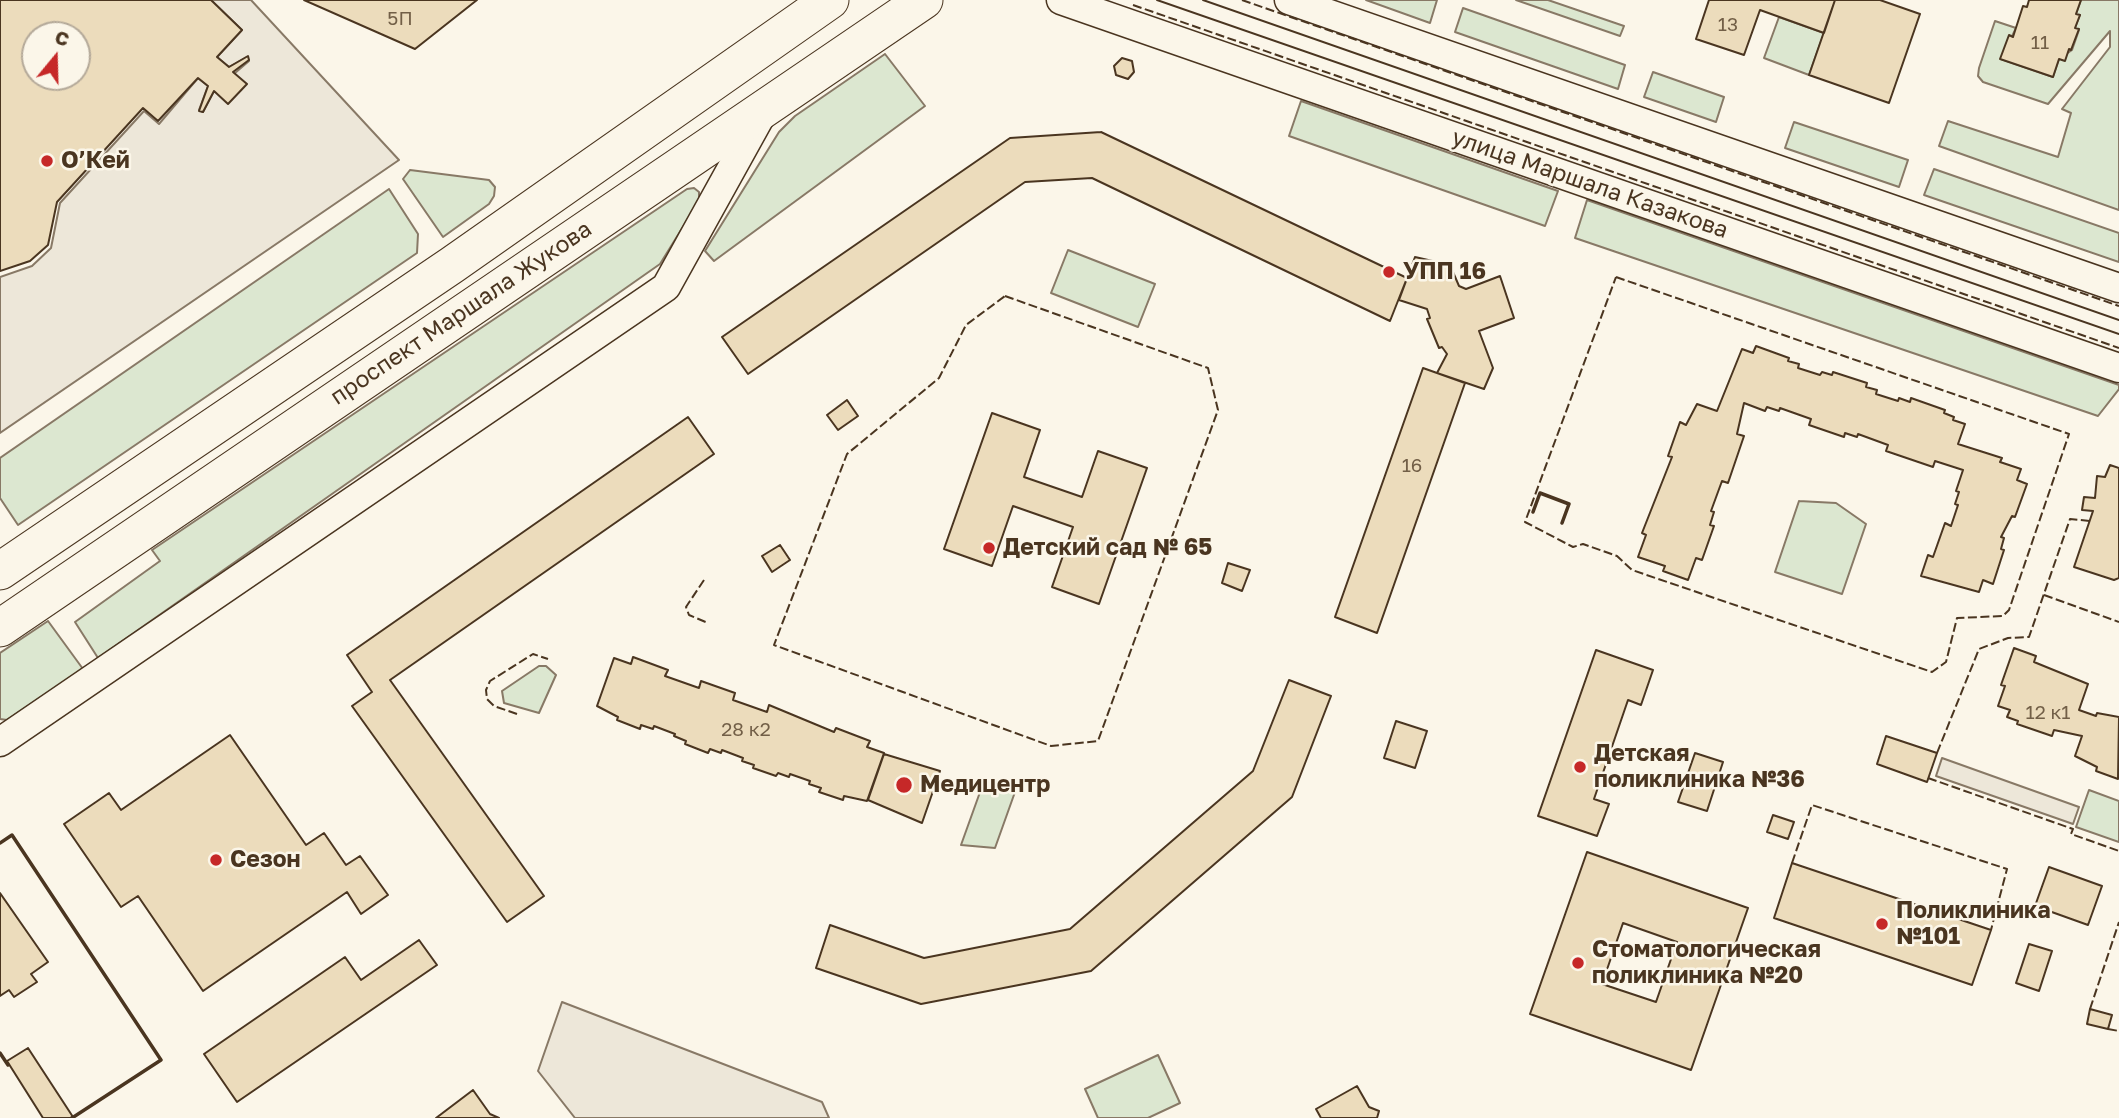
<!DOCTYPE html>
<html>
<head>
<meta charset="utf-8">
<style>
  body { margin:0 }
  #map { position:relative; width:2119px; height:1118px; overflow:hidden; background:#fbf6e9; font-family:"Golos Text",sans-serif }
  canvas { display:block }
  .north { position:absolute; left:21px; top:21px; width:70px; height:70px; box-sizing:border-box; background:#fbf6e9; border:2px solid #b4a999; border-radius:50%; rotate:19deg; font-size:19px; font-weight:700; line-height:28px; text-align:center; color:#4a3520 }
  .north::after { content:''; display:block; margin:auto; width:24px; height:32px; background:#c62828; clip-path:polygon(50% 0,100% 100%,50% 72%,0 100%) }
</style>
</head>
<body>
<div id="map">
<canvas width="2119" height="1118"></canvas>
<div class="north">С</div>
</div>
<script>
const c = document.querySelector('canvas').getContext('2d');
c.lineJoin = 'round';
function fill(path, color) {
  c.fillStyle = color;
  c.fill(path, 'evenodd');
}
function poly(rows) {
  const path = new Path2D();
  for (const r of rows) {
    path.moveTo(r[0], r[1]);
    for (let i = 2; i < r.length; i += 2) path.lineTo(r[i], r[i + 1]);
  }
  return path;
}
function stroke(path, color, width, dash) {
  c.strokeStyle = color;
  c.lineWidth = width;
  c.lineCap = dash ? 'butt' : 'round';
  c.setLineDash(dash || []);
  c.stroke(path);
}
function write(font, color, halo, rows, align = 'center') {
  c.font = font + ' "Golos Text",sans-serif';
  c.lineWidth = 5;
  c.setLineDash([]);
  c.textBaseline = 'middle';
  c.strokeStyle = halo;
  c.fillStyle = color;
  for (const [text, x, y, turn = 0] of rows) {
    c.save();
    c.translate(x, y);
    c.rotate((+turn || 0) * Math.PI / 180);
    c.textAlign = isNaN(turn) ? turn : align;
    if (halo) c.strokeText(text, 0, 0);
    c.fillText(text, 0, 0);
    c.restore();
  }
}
const green = poly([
  [1366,0,1437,0,1430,23,1366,0],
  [1516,0,1548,0,1624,26,1620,36,1516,0],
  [2081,0,2119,0,2119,210,1939,146,1948,121,2058,157,2071,113,2062,109,2110,47,2110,31,2048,104,1983,82,1978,76,1979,68,1995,21,2016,28,2001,59,2053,77,2059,59,2072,50,2079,30,2075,28,2080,15,2076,14,2081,0],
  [1463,8,1625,65,1618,89,1455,32,1463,8],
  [1779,17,1824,33,1809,75,1764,58,1779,17],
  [885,54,925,106,714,261,705,251,779,132,795,116,885,54],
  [1653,72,1724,97,1716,122,1644,97,1653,72],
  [1301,101,1558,191,1545,226,1289,136,1301,101],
  [1794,122,1908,160,1899,187,1785,148,1794,122],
  [1934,169,2119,233,2119,262,1924,195,1934,169],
  [410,170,489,180,495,187,494,196,489,204,443,237,403,179,410,170],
  [694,188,699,192,699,201,660,264,98,658,75,622,160,561,152,550,687,189,694,188],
  [389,189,418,234,417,253,18,525,0,498,0,458,389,189],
  [1587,200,2119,385,2119,389,2098,416,1575,238,1587,200],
  [1068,250,1155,284,1138,327,1051,293,1068,250],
  [1799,501,1836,503,1866,524,1842,594,1775,572,1799,501],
  [48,621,83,669,7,720,0,719,0,653,48,621],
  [539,666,546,666,556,675,539,713,504,703,502,691,539,666],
  [984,781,1015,792,995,848,961,845,984,781],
  [2089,790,2119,801,2119,842,2076,827,2089,790],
  [1158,1055,1180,1103,1148,1118,1098,1118,1085,1089,1158,1055]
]);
const parking = poly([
  [211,0,251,0,399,160,0,433,0,277,32,266,51,248,60,203,144,111,159,124,198,78,208,86,199,110,203,112,214,91,249,61,247,57,229,67,217,57,242,30,211,0],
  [1942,758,2079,807,2073,824,1936,776,1942,758],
  [562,1002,822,1102,829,1118,575,1118,538,1071,562,1002]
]);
const building = poly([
  [0,0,211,0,242,30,217,57,229,67,248,56,249,60,233,72,247,84,228,104,214,91,203,112,199,111,208,86,198,78,158,121,143,108,57,202,48,245,30,261,0,271,0,0],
  [35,35,77,35,77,77,35,77,35,35],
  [304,0,477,0,415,49,304,0],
  [1709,0,1835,0,1824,33,1760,10,1744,55,1696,39,1709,0],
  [1835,0,1880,0,1920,14,1889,103,1809,75,1835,0],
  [2029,0,2081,0,2076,14,2080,15,2075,28,2079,29,2071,50,2069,49,2065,61,2059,59,2053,77,2000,59,2009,35,2013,37,2023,6,2027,7,2029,0],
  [1122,58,1132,61,1134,72,1128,79,1116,75,1114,66,1122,58],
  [1101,132,1407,278,1390,321,1092,178,1025,182,748,374,722,337,1010,138,1101,132],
  [1415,257,1450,265,1459,286,1466,289,1500,276,1514,318,1479,331,1493,368,1484,389,1437,373,1447,354,1442,347,1439,348,1427,319,1430,318,1427,309,1399,300,1415,257],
  [1756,346,1789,358,1788,361,1799,364,1798,368,1820,375,1822,372,1832,375,1833,372,1867,383,1866,387,1877,390,1876,394,1898,401,1899,398,1910,402,1911,398,1945,410,1944,413,1954,417,1953,420,1965,424,1958,444,2002,458,2000,462,2021,469,2017,480,2027,484,2015,517,2012,516,2001,537,2004,538,2001,549,2004,550,1993,584,1983,580,1979,592,1921,576,1928,555,1933,557,1945,523,1951,526,1958,505,1955,504,1959,492,1956,491,1963,470,1935,461,1933,467,1886,451,1888,445,1858,434,1857,437,1845,433,1844,437,1809,425,1811,419,1780,408,1779,411,1767,407,1765,411,1744,403,1737,434,1744,436,1728,483,1722,481,1711,511,1714,512,1710,525,1714,526,1702,560,1696,558,1688,580,1663,571,1665,566,1638,557,1646,535,1642,533,1672,457,1668,456,1680,422,1686,425,1697,404,1717,411,1742,349,1753,353,1756,346],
  [1423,368,1465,383,1377,633,1335,617,1423,368],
  [847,400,858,416,838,430,827,415,847,400],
  [992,413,1040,430,1024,477,1082,497,1098,451,1147,468,1099,604,1052,587,1073,527,1013,506,992,566,944,549,992,413],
  [688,417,714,454,390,680,544,896,507,922,352,706,372,692,347,655,688,417],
  [2110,465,2119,468,2119,578,2114,580,2074,567,2093,511,2082,510,2084,497,2095,498,2097,476,2105,477,2110,465],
  [780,545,790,560,772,572,762,556,780,545],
  [1228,563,1250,570,1242,591,1222,583,1228,563],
  [2014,648,2036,656,2034,662,2088,684,2079,710,2096,716,2097,713,2119,717,2118,779,2096,771,2097,767,2075,756,2082,736,2054,730,2052,736,2017,724,2018,721,2007,717,2010,710,1998,706,2005,686,2001,685,2014,648],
  [1596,650,1653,670,1641,705,1628,700,1594,799,1609,804,1597,836,1538,816,1596,650],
  [633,657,668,670,665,676,699,688,701,681,735,693,733,700,767,712,769,705,834,732,836,728,870,741,867,747,884,753,867,801,844,796,843,800,819,792,821,788,809,784,810,781,790,774,789,777,778,773,776,776,753,768,754,765,742,761,743,758,722,750,721,753,710,749,708,753,685,744,686,741,674,736,675,734,654,726,653,729,641,725,640,729,617,720,618,717,597,706,614,658,631,664,633,657],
  [1289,680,1331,696,1292,797,1091,971,921,1004,816,968,830,925,924,958,1070,929,1253,771,1289,680],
  [1396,721,1427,731,1415,768,1384,758,1396,721],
  [230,735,306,845,324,833,346,865,360,856,388,895,361,914,347,892,203,991,138,896,121,907,64,824,109,793,121,810,230,735],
  [1886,736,1937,753,1927,782,1877,764,1886,736],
  [1695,753,1723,762,1707,811,1678,802,1695,753],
  [884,754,940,771,922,823,868,800,884,754],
  [1773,815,1794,822,1788,839,1767,832,1773,815],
  [1587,852,1748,908,1691,1070,1530,1014,1587,852],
  [1623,923,1677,942,1656,1002,1602,984,1623,923],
  [1792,863,1991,930,1972,985,1774,918,1792,863],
  [2049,867,2102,886,2088,925,2035,906,2049,867],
  [0,893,48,962,31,974,37,982,14,997,9,990,0,996,0,893],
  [419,940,437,965,237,1102,204,1054,345,957,361,980,419,940],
  [2029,944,2052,951,2039,991,2016,983,2029,944],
  [2090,1009,2112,1015,2108,1029,2087,1024,2090,1009],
  [28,1048,73,1117,70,1118,43,1118,7,1061,28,1048],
  [1357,1086,1369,1107,1379,1111,1377,1118,1321,1118,1316,1109,1357,1086],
  [473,1090,490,1114,499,1118,436,1118,473,1090]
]);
const minor = poly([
  [1061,0,2119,368],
  [1289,0,2119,288],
  [0,742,666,287,764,110]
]);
const major = poly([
  [0,571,452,265,830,0],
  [0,628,924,0]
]);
const tram = poly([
  [1157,0,2119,334],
  [1203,0,2119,320]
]);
const fence = poly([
  [1242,0,2119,306],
  [1133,5,2119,348],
  [1616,277,2069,434,2009,610,2003,616,1957,618,1946,662,1932,672,1632,570,1617,556,1583,544,1573,547,1525,522,1616,277],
  [1005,296,1208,368,1218,410,1098,741,1051,746,774,645,847,454,939,378,966,325,1005,296],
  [704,580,686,607,689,615,708,623],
  [2044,595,2119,622],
  [517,714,494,706,487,699,486,690,490,681,533,654,548,659],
  [1937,753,1979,649,2008,638,2029,637,2070,519,2090,521],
  [1928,778,2073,829,2071,834,2119,851],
  [1792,863,1812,805,2007,869,1991,930],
  [2090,1009,2119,922],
  [2108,1029,2119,1031]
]);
const wall = poly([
  [1533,512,1540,493,1569,504,1562,523],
  [0,843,12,835,161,1060,72,1118],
  [0,1053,8,1065]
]);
const markers = [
  [47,161,7,"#c62828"],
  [1389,272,7,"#c62828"],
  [989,548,7,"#c62828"],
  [1580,767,7,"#c62828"],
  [904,785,9,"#c62828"],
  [216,860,7,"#c62828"],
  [1882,924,7,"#c62828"],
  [1578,963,7,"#c62828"]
];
const numberNames = [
  ["5П",400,19],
  ["13",1728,25],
  ["11",2040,43],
  ["16",1412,466],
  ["12 к1",2048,713],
  ["28 к2",746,730]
];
const poiNames = [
  ["О’Кей",61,161],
  ["УПП 16",1403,272],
  ["Детский сад № 65",1003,548],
  ["Детская",1594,754],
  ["поликлиника №36",1594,780],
  ["Медицентр",920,785],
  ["Сезон",230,860],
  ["Поликлиника",1896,911],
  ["№101",1896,937],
  ["Стоматологическая",1592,950],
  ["поликлиника №20",1592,976]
];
const streetNames = [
  ["улица Маршала Казакова",1590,184,19],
  ["проспект Маршала Жукова",461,313,-34]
];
fill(green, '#dce7d0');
stroke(green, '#887966', 2);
fill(parking, '#ede7d9');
stroke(parking, '#887966', 2);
fill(building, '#ecdcbc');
stroke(building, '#4a3520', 2);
stroke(minor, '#4a3520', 31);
stroke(major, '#4a3520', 39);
stroke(minor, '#fbf6e9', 28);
stroke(major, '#fbf6e9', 37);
stroke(tram, '#4a3520', 2);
stroke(fence, '#4a3520', 2, [9, 3.5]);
stroke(wall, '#4a3520', 3.5);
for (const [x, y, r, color] of markers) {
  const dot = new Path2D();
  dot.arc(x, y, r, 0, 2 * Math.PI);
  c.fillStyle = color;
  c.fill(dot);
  stroke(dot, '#fbf6e9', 2.5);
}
write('19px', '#725f47', null, numberNames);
write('bold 23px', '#4a3520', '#fbf6e9', poiNames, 'left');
write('23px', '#4a3520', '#fbf6e9', streetNames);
</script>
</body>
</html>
